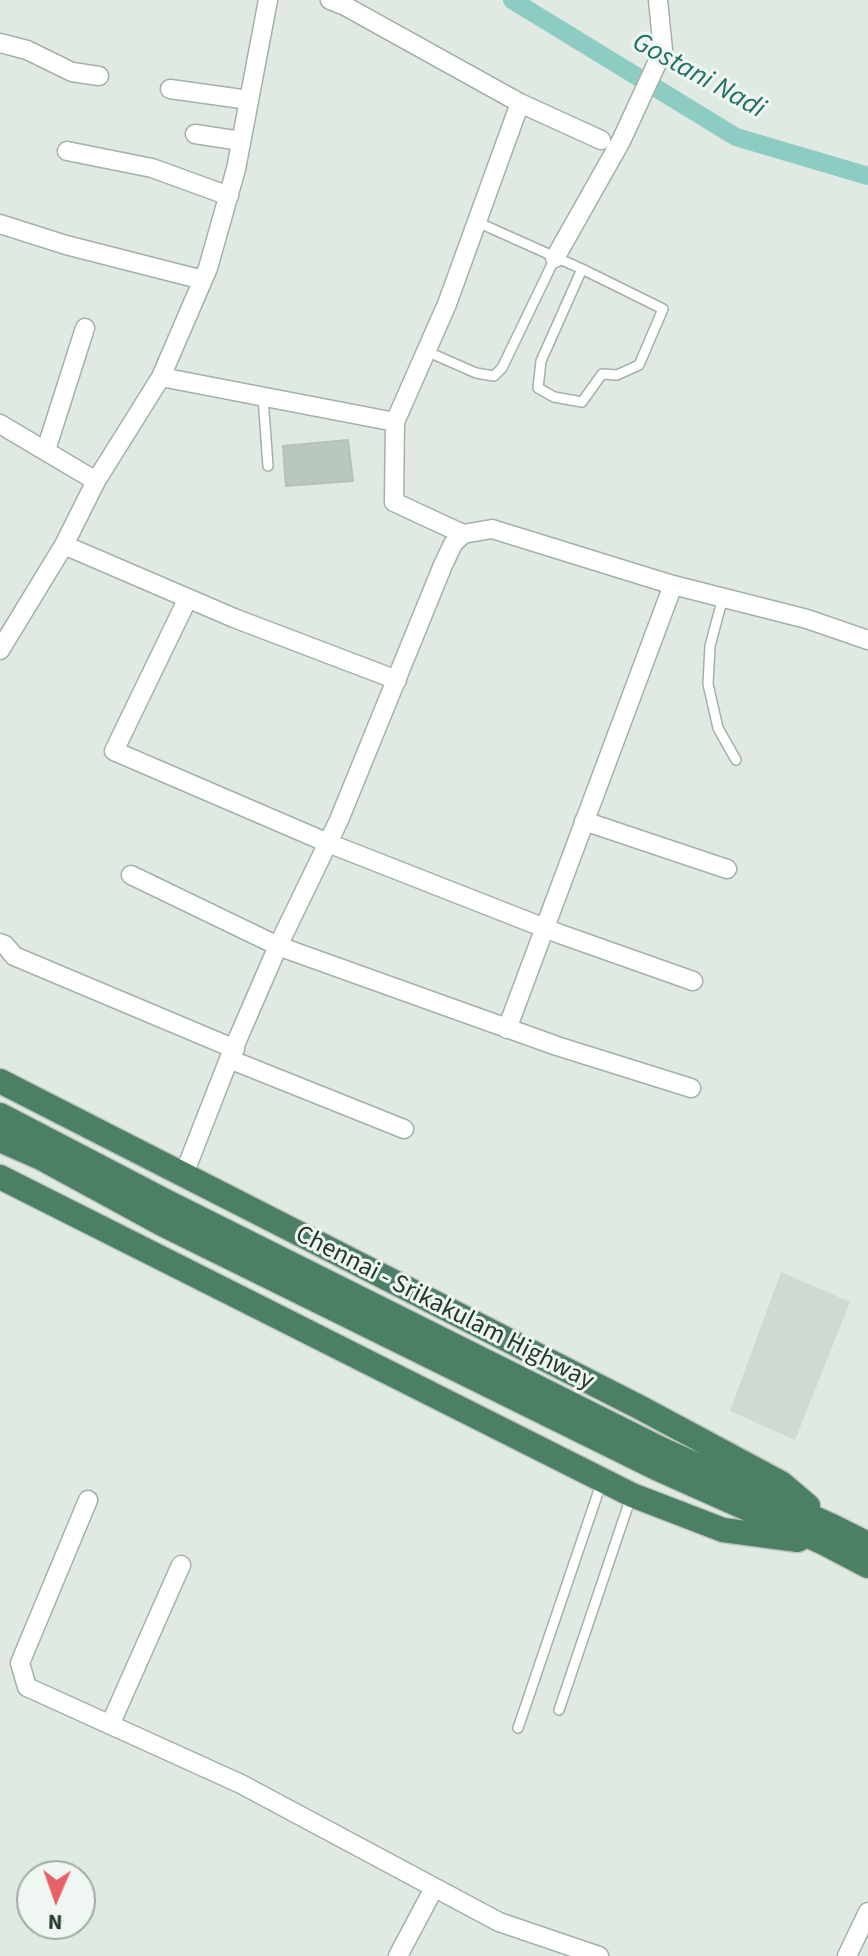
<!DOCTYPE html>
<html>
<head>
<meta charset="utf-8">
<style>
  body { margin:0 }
  #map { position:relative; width:868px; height:1956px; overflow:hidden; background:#e0eae3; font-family:"Source Sans 3",sans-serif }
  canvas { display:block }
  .north { position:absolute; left:16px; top:1860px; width:80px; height:80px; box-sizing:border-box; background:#f0f7f2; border:2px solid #9eaba3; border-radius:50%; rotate:182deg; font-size:22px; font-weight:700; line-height:32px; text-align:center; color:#22392c }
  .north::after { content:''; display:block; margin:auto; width:28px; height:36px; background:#e86169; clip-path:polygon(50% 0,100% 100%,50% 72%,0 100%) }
</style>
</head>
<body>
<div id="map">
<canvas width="868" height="1956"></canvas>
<div class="north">N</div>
</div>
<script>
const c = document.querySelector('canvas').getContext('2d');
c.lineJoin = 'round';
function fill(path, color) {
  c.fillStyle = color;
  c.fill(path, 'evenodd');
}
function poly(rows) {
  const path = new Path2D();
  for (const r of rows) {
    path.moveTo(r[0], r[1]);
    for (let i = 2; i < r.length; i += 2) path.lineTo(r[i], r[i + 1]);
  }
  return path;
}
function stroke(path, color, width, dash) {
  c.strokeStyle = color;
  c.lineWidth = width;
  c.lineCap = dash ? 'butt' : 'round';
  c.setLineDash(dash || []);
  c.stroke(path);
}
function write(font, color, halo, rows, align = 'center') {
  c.font = font + ' "Source Sans 3",sans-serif';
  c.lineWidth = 6;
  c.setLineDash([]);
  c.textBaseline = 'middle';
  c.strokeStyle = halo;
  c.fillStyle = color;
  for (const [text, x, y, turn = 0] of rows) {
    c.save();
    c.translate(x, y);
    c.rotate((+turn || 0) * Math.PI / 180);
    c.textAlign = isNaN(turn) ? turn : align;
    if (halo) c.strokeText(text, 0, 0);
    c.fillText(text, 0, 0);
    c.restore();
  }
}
const built = poly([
  [781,1272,850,1302,795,1440,730,1411]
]);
const canal = poly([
  [512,0,736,137,868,176]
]);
const building = poly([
  [348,440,353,481,286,486,283,446,348,440]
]);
const service = poly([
  [477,222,582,269,663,309,639,365,617,375,602,374,582,402,554,397,538,388,541,361,582,269],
  [426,351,476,373,494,376,502,368,555,258],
  [263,397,268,466],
  [723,597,710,646,708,684,718,728,736,760],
  [559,1710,631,1497],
  [518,1728,602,1481]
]);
const minor = poly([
  [330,0,345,6,520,103,601,140],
  [0,43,27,50,72,72,99,76],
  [170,89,249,100],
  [195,134,241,141],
  [67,151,152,168,229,196],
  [0,224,66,245,203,280],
  [555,258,621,141,663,50,658,0],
  [161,377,395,422],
  [0,424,96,481],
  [46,450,85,328],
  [463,534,394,502,395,422,447,304,520,103],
  [64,545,234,618,397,680],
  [188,598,114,751,328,843,560,934,693,981],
  [0,650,64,545,96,481,161,377,208,268,236,169,268,0],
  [584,821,727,869],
  [131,875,278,946,557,1046,691,1088],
  [0,943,5,945,14,956,235,1049],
  [507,1029,673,585],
  [229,1059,404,1129],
  [184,1174,229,1059,278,946,339,820,443,565,453,544,463,534,492,529,673,585,807,619,868,640],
  [88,1500,20,1663,27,1687,241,1784,499,1922,599,1956],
  [110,1725,181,1565],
  [398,1956,434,1888],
  [847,1956,868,1912]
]);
const trunk = poly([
  [0,1081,641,1408,781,1483,808,1506],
  [0,1115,169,1203,661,1449,832,1526,868,1544],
  [0,1140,41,1158,162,1224,656,1468,824,1543,868,1566],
  [0,1177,632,1495,723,1530,798,1540]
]);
const streetNames = [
  ["Chennai - Srikakulam Highway",444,1309,27]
];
const waterNames = [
  ["Gostani Nadi",698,77,29]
];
fill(built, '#cfdad1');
stroke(canal, '#8cccc2', 18);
fill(building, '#b9c7be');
stroke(building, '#b3c3b8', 2);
stroke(service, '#a3b1a8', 12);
stroke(minor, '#a3b1a8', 21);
stroke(trunk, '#bdc4c0', 27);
stroke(service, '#fff', 9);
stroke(minor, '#fff', 18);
stroke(trunk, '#4c8064', 24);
write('26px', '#22392c', '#f0f7f2', streetNames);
write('italic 28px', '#217066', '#f0f7f2', waterNames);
</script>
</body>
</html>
